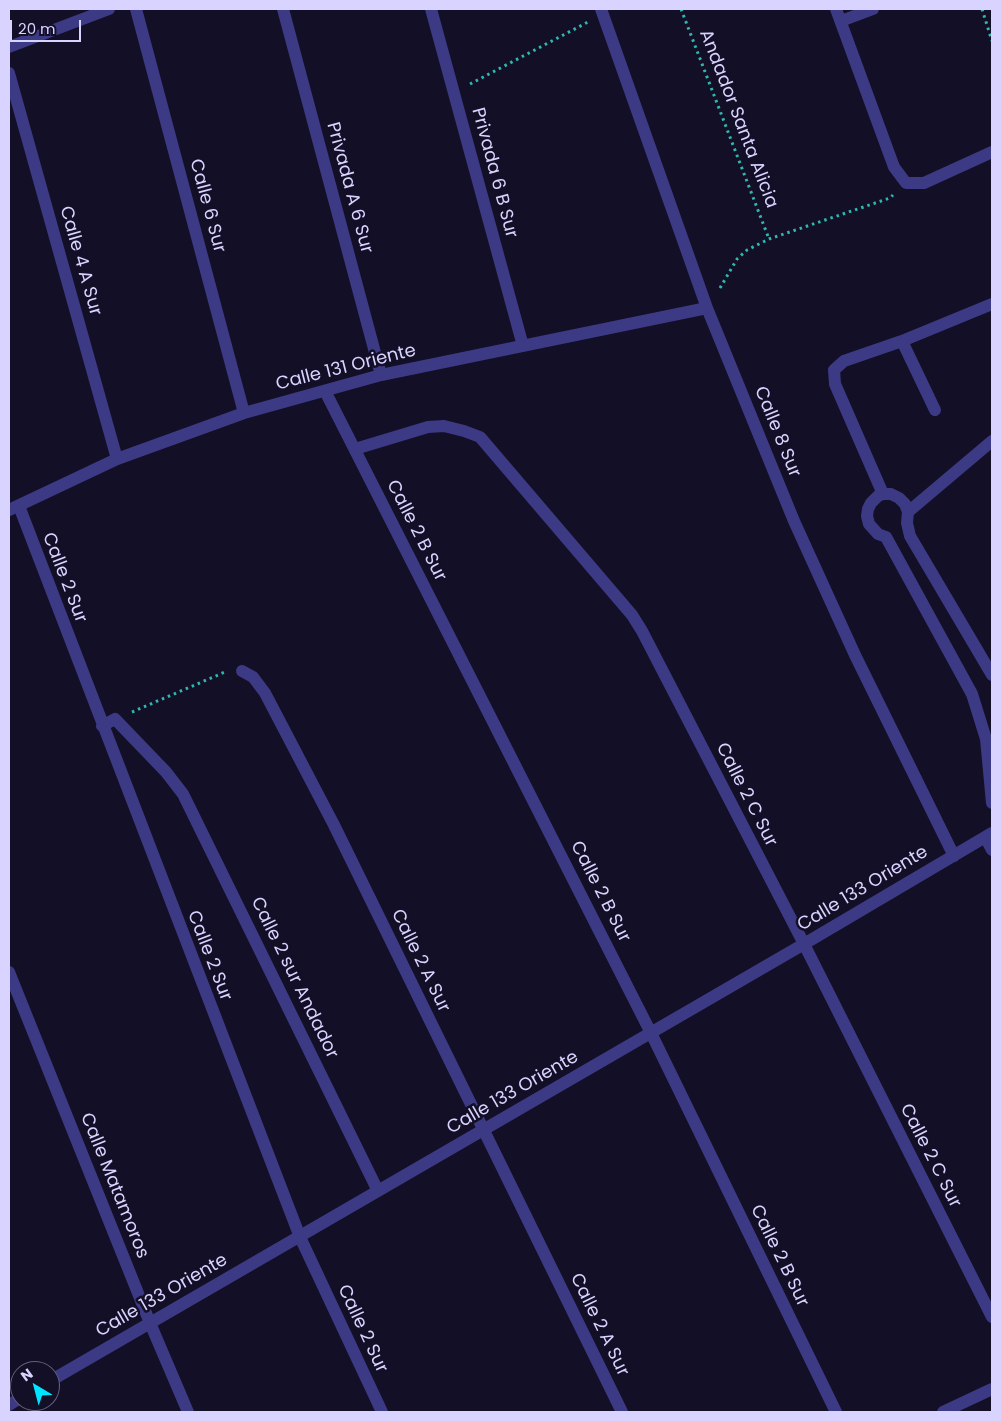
<!DOCTYPE html>
<html>
<head>
<meta charset="utf-8">
<style>
  body { margin:0 }
  #map { position:relative; width:1001px; height:1421px; overflow:hidden; background:#130f26; font-family:Poppins,sans-serif }
  canvas { display:block }
  .frame { position:absolute; inset:0; border:10px solid #d9d4ff; pointer-events:none }
  .north { position:absolute; left:10px; top:1361px; width:50px; height:50px; box-sizing:border-box; background:#130f26; border:1px solid #625e7d; border-radius:50%; rotate:323deg; font-size:14px; font-weight:700; line-height:20px; text-align:center; color:#d9d4ff }
  .north::after { content:''; display:block; margin:auto; width:18px; height:22px; background:#00e5ff; clip-path:polygon(50% 0,100% 100%,50% 72%,0 100%) }
  .scale { position:absolute; left:10px; top:20px; width:71px; height:22px; box-sizing:border-box; border:2px solid #d9d4ff; border-top:0; padding-left:6px; font-size:15px; line-height:18px; white-space:nowrap; color:#d9d4ff; -webkit-text-stroke:4px #130f26; paint-order:stroke }
</style>
</head>
<body>
<div id="map">
<canvas width="1001" height="1421"></canvas>
<div class="frame"></div>
<div class="north">N</div>
<div class="scale">20 m</div>
</div>
<script>
const c = document.querySelector('canvas').getContext('2d');
c.lineJoin = 'round';
function poly(rows) {
  const path = new Path2D();
  for (const r of rows) {
    path.moveTo(r[0], r[1]);
    for (let i = 2; i < r.length; i += 2) path.lineTo(r[i], r[i + 1]);
  }
  return path;
}
function stroke(path, color, width, dash) {
  c.strokeStyle = color;
  c.lineWidth = width;
  c.lineCap = dash ? 'butt' : 'round';
  c.setLineDash(dash || []);
  c.stroke(path);
}
function write(font, color, halo, rows, align = 'center') {
  c.font = font + ' Poppins,sans-serif';
  c.lineWidth = 5;
  c.setLineDash([]);
  c.textBaseline = 'middle';
  c.strokeStyle = halo;
  c.fillStyle = color;
  for (const [text, x, y, turn = 0] of rows) {
    c.save();
    c.translate(x, y);
    c.rotate((+turn || 0) * Math.PI / 180);
    c.textAlign = isNaN(turn) ? turn : align;
    if (halo) c.strokeText(text, 0, 0);
    c.fillText(text, 0, 0);
    c.restore();
  }
}
const path = poly([
  [681,9,769,239],
  [982,9,992,41],
  [470,84,588,22],
  [720,288,737,259,747,250,769,239,890,198,893,195],
  [132,712,225,672]
]);
const minor = poly([
  [136,9,244,413],
  [283,9,381,375],
  [431,9,523,346],
  [601,9,707,308,794,521,855,655,954,856],
  [836,9,894,167,906,183,924,183,992,152],
  [841,21,873,9],
  [9,47,109,9],
  [9,73,117,459],
  [902,341,935,410],
  [325,391,651,1033,836,1412],
  [355,449,428,427,444,426,464,431,480,437,632,615,642,631,804,944,992,1317],
  [883,494,835,384,834,370,844,361,902,341,992,304],
  [19,506,300,1237,382,1412],
  [9,510,117,459,244,413,381,375,707,308],
  [908,512,992,441],
  [242,671,253,677,265,693,334,825,622,1412],
  [992,675,910,536,907,523,908,512,905,504,899,498,891,494,883,494,878,496,871,503,868,509,867,516,869,524,878,534,886,537,972,694,986,739,992,803],
  [102,726,115,719,166,772,183,794,378,1191],
  [985,837,992,850],
  [9,972,150,1323,188,1412],
  [50,1381,804,944,992,833],
  [9,1405,20,1398],
  [943,1412,992,1389]
]);
const streetNames = [
  ["Andador Santa Alicia",738,119,69],
  ["Privada 6 B Sur",494,173,75],
  ["Privada A 6 Sur",349,188,75],
  ["Calle 6 Sur",207,206,75],
  ["Calle 4 A Sur",80,261,74],
  ["Calle 131 Oriente",346,368,-14],
  ["Calle 8 Sur",777,432,68],
  ["Calle 2 B Sur",416,531,63],
  ["Calle 2 Sur",64,578,69],
  ["Calle 2 C Sur",746,795,63],
  ["Calle 133 Oriente",863,889,-31],
  ["Calle 2 B Sur",600,892,63],
  ["Calle 2 Sur",209,956,69],
  ["Calle 2 A Sur",420,961,64],
  ["Calle 2 sur Andador",294,978,64],
  ["Calle 133 Oriente",513,1093,-30],
  ["Calle 2 C Sur",930,1156,63],
  ["Calle Matamoros",114,1186,68],
  ["Calle 2 B Sur",779,1256,64],
  ["Calle 133 Oriente",162,1296,-30],
  ["Calle 2 A Sur",599,1325,64],
  ["Calle 2 Sur",362,1329,65]
];
stroke(path, '#2fb8b0', 3, [2.5, 4]);
stroke(minor, '#3d3a85', 12);
write('18px', '#d9d4ff', '#130f26', streetNames);
</script>
</body>
</html>
